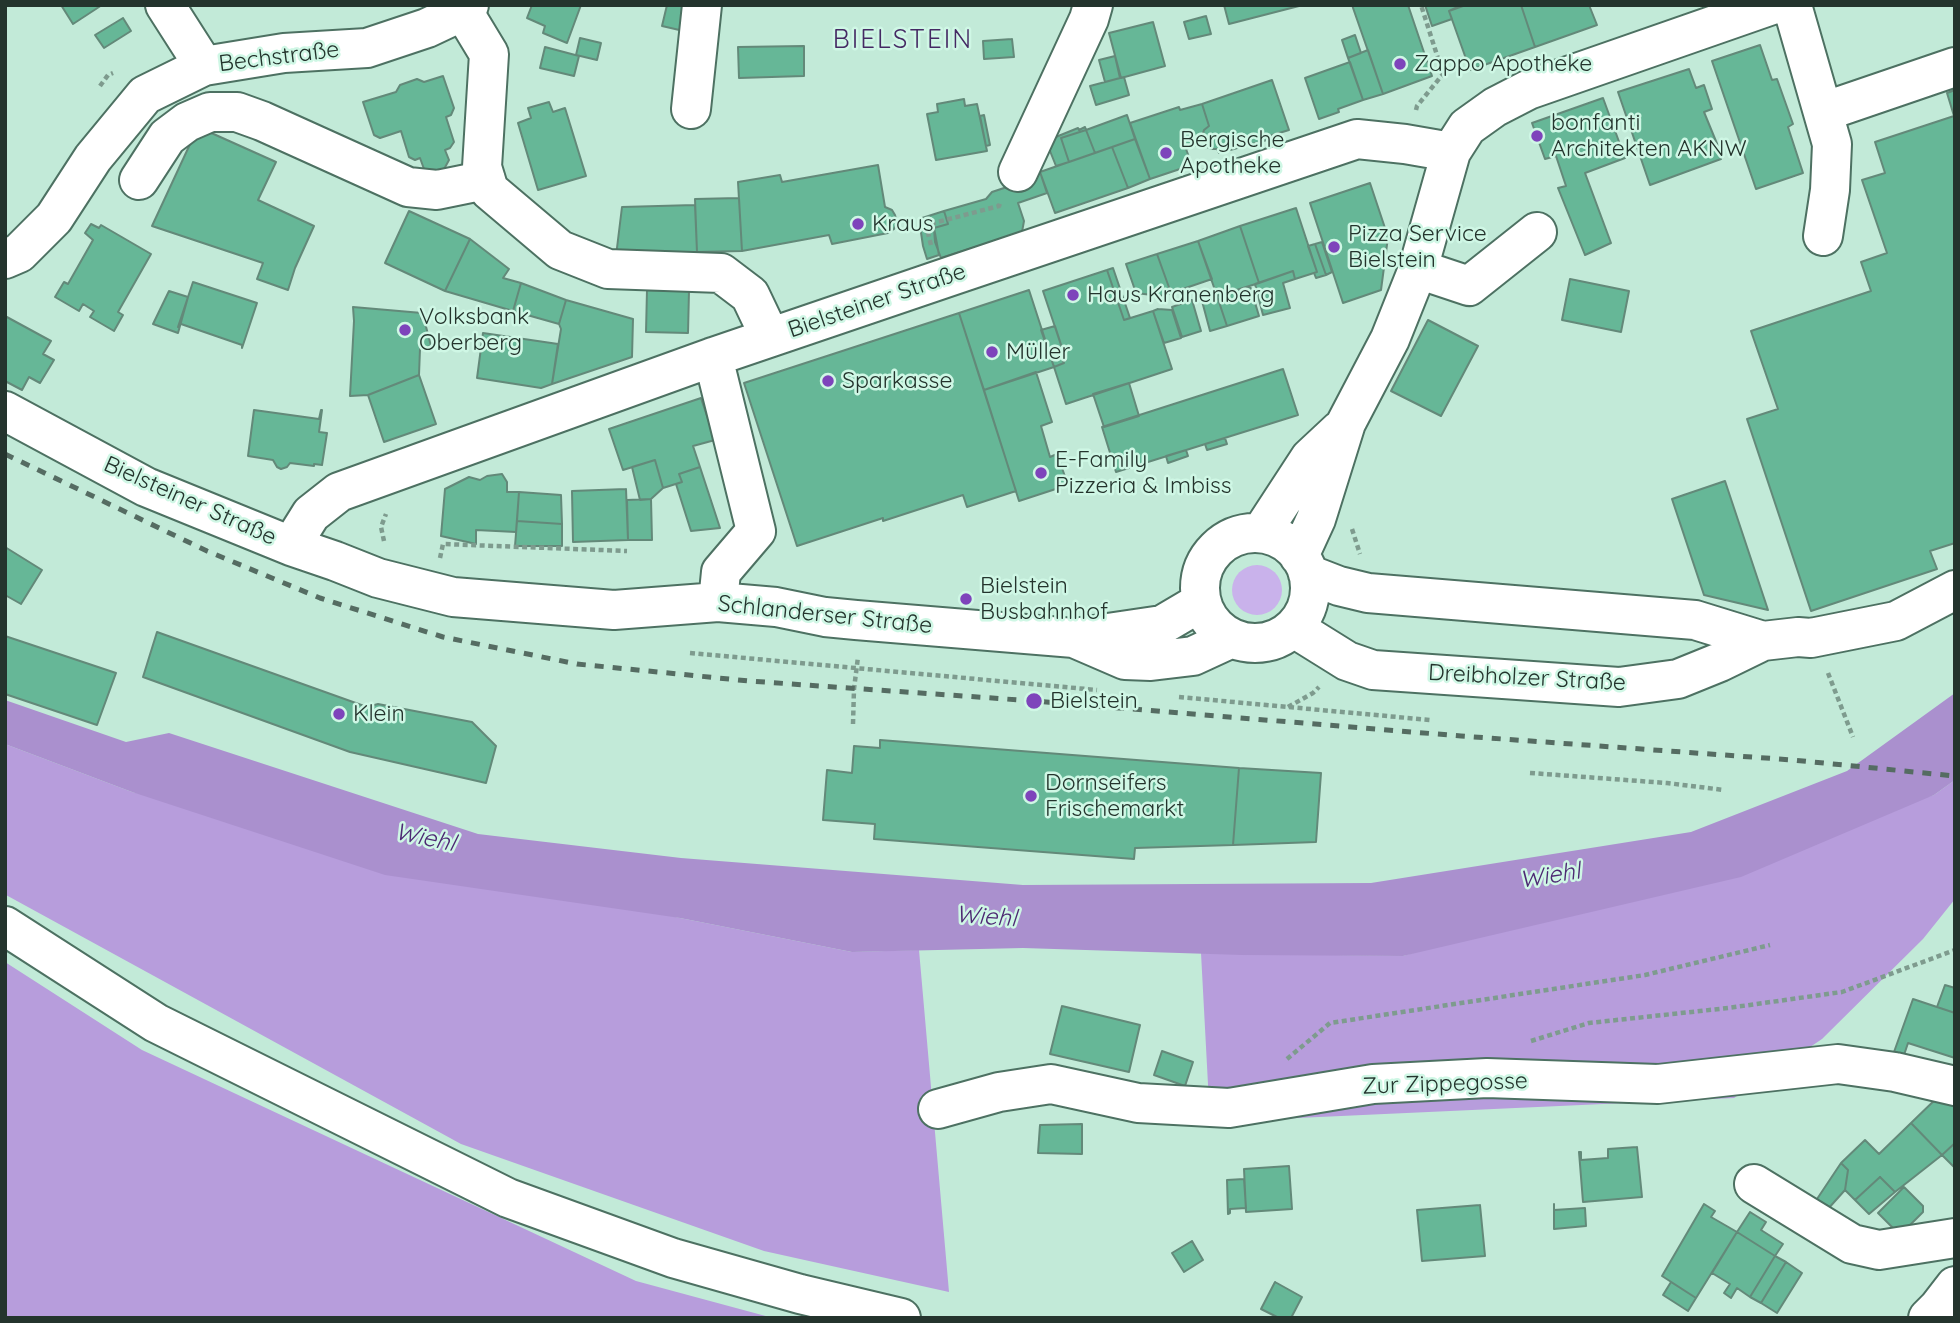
<!DOCTYPE html>
<html>
<head>
<meta charset="utf-8">
<style>
  body { margin:0 }
  #map { position:relative; width:1960px; height:1323px; overflow:hidden; background:#c2ead8; font-family:Quicksand,sans-serif }
  canvas { display:block }
  .frame { position:absolute; inset:0; border:7px solid #24342d; pointer-events:none }
</style>
</head>
<body>
<div id="map">
<canvas width="1960" height="1323"></canvas>
<div class="frame"></div>
</div>
<script>
const c = document.querySelector('canvas').getContext('2d');
c.lineJoin = 'round';
function fill(path, color) {
  c.fillStyle = color;
  c.fill(path, 'evenodd');
}
function poly(rows) {
  const path = new Path2D();
  for (const r of rows) {
    if (r.length === 3) {
      path.moveTo(r[0] + r[2], r[1]);
      path.arc(r[0], r[1], r[2], 0, 2 * Math.PI);
      continue;
    }
    path.moveTo(r[0], r[1]);
    for (let i = 2; i < r.length; i += 2) path.lineTo(r[i], r[i + 1]);
  }
  return path;
}
function stroke(path, color, width, dash) {
  c.strokeStyle = color;
  c.lineWidth = width;
  c.lineCap = dash ? 'butt' : 'round';
  c.setLineDash(dash || []);
  c.stroke(path);
}
function write(font, color, halo, rows, align = 'center') {
  c.font = font + ' Quicksand,sans-serif';
  c.lineWidth = 5;
  c.setLineDash([]);
  c.textBaseline = 'middle';
  c.strokeStyle = halo;
  c.fillStyle = color;
  for (const [text, x, y, turn = 0] of rows) {
    c.save();
    c.translate(x, y);
    c.rotate((+turn || 0) * Math.PI / 180);
    c.textAlign = isNaN(turn) ? turn : align;
    if (halo) c.strokeText(text, 0, 0);
    c.fillText(text, 0, 0);
    c.restore();
  }
}
const green = poly([
  [1257,590,25]
]);
const forest = poly([
  [5,744,132,792,680,918,852,952,919,950,949,1292,764,1251,461,1144,6,895],
  [1955,780,1955,899,1923,939,1822,1039,1734,1098,1210,1122,1201,953,1403,956,1934,795],
  [5,962,142,1050,636,1281,773,1318,5,1318]
]);
const water = poly([
  [1955,693,1955,780,1934,795,1741,877,1403,956,1242,955,1023,948,852,952,680,918,385,875,132,792,5,744,5,700,126,742,169,733,478,834,681,858,1023,885,1371,883,1691,832,1847,771]
]);
const building = poly([
  [61,5,102,5,73,24,61,5],
  [532,5,581,5,567,43,543,33,545,26,527,18,532,5],
  [667,5,694,5,688,32,662,26,667,5],
  [1224,5,1299,5,1299,6,1229,24,1224,5],
  [1352,5,1408,5,1432,76,1383,94,1352,5],
  [1425,5,1462,5,1463,6,1449,11,1452,19,1432,26,1425,5],
  [1462,5,1521,5,1535,47,1470,70,1449,11,1462,5],
  [1521,5,1589,5,1597,25,1535,47,1521,5],
  [1206,16,1211,34,1189,39,1184,22,1206,16],
  [123,18,131,31,104,48,95,35,123,18],
  [1153,22,1165,66,1121,78,1109,33,1153,22],
  [1355,35,1361,53,1348,58,1342,40,1355,35],
  [580,38,601,43,597,60,576,55,580,38],
  [1012,39,1014,57,984,59,983,41,1012,39],
  [1760,45,1772,80,1777,79,1793,124,1788,127,1803,173,1756,189,1712,61,1760,45],
  [804,46,804,76,739,78,738,47,804,46],
  [545,47,579,56,574,76,540,68,545,47],
  [1368,50,1383,94,1363,100,1348,58,1368,50],
  [1115,56,1120,78,1105,82,1099,60,1115,56],
  [1350,62,1363,100,1338,109,1339,112,1319,119,1305,78,1350,62],
  [1689,69,1696,88,1704,85,1712,109,1704,112,1720,151,1721,159,1650,185,1618,92,1689,69],
  [443,76,454,108,451,115,446,117,454,142,450,148,445,150,449,160,443,171,435,174,424,169,420,158,415,160,409,157,401,131,380,138,374,135,363,102,396,92,400,85,417,79,424,82,443,76],
  [1124,77,1129,95,1096,105,1090,86,1124,77],
  [1272,80,1289,130,1266,137,1267,140,1219,153,1217,149,1212,149,1207,147,1204,143,1202,136,1204,130,1209,126,1202,104,1272,80],
  [1955,90,1955,543,1930,551,1937,569,1811,611,1747,419,1778,409,1751,331,1871,291,1861,262,1887,253,1862,180,1885,173,1875,142,1954,116,1947,93,1955,90],
  [1603,98,1625,158,1585,173,1611,243,1585,255,1558,188,1566,186,1556,156,1545,159,1532,123,1603,98],
  [964,99,965,106,977,104,987,151,936,160,927,114,938,112,937,104,964,99],
  [549,102,553,112,565,108,586,176,538,190,518,123,531,118,528,108,549,102],
  [1202,104,1209,126,1204,130,1202,137,1196,140,1197,145,1186,149,1192,165,1150,179,1130,123,1179,107,1180,110,1202,104],
  [984,115,990,145,986,146,980,116,984,115],
  [1127,115,1135,139,1095,153,1086,130,1127,115],
  [198,127,276,162,258,200,314,226,295,268,288,290,257,279,263,263,152,226,198,127],
  [1085,127,1086,130,1061,138,1069,162,1056,166,1046,141,1078,128,1079,130,1085,127],
  [1086,130,1095,153,1069,162,1061,138,1086,130],
  [1135,139,1150,179,1128,188,1112,147,1135,139],
  [1112,147,1128,188,1055,213,1040,172,1112,147],
  [878,165,885,207,892,210,895,215,897,223,894,229,888,233,832,244,829,235,742,251,738,182,780,175,782,182,878,165],
  [1040,172,1047,193,1018,203,1024,221,1022,232,941,258,935,242,934,228,948,224,944,211,986,199,992,192,1034,178,1033,174,1040,172],
  [1370,183,1388,237,1381,290,1343,303,1310,203,1370,183],
  [739,198,742,251,697,252,695,199,739,198],
  [695,205,697,252,616,256,622,207,695,205],
  [1296,208,1317,272,1295,279,1293,271,1259,283,1240,226,1296,208],
  [409,211,470,239,445,291,385,263,409,211],
  [944,211,948,224,934,228,939,255,927,259,923,246,919,219,944,211],
  [91,224,99,228,101,225,151,254,118,312,123,315,114,331,90,317,94,311,83,304,79,311,55,297,64,282,68,284,93,240,85,233,91,224],
  [1240,226,1259,283,1217,296,1198,241,1240,226],
  [470,239,509,269,503,278,521,283,513,311,445,291,470,239],
  [1198,241,1212,279,1171,293,1157,254,1198,241],
  [1322,242,1332,272,1326,275,1315,244,1322,242],
  [1315,244,1326,275,1316,278,1314,273,1317,272,1308,246,1315,244],
  [1157,254,1171,293,1160,296,1136,293,1126,264,1157,254],
  [1113,268,1130,318,1124,320,1107,270,1113,268],
  [1107,270,1124,320,1153,311,1172,369,1066,404,1054,367,1064,363,1063,361,1066,360,1043,291,1107,270],
  [1293,271,1295,279,1283,283,1290,308,1263,315,1255,284,1293,271],
  [1570,279,1629,291,1621,332,1562,320,1570,279],
  [193,282,257,303,242,348,242,345,181,324,178,327,193,282],
  [521,283,566,300,559,324,513,311,521,283],
  [1250,286,1259,316,1227,326,1217,296,1250,286],
  [647,290,689,291,688,333,646,332,647,290],
  [1029,290,1054,367,984,390,959,313,1029,290],
  [169,291,188,297,178,333,153,324,169,291],
  [1217,296,1227,326,1210,331,1202,301,1217,296],
  [566,300,633,319,632,357,552,384,561,329,559,324,566,300],
  [1192,300,1201,331,1182,337,1172,307,1192,300],
  [353,307,422,313,421,319,424,319,431,346,420,349,419,375,368,395,350,396,354,321,353,307],
  [1158,309,1172,310,1181,338,1164,343,1153,311,1158,309],
  [959,313,1016,491,967,507,963,495,883,521,883,518,797,546,744,383,959,313],
  [5,316,51,341,43,354,54,360,40,383,29,377,22,390,5,381,5,316],
  [1428,320,1478,346,1441,416,1391,391,1428,320],
  [1055,326,1066,360,1063,361,1064,363,1054,367,1041,330,1055,326],
  [483,333,558,344,552,384,541,388,477,378,483,333],
  [1283,369,1298,415,1116,472,1102,427,1283,369],
  [1036,372,1052,422,1041,426,1050,457,1057,454,1068,485,1019,501,984,390,1036,372],
  [419,375,436,424,384,442,368,395,419,375],
  [1129,383,1139,416,1104,427,1093,394,1129,383],
  [701,398,715,440,693,446,700,467,679,474,682,482,663,488,655,460,623,470,609,429,701,398],
  [254,410,319,419,321,410,322,410,319,432,327,433,322,465,314,464,314,466,290,463,287,467,281,469,277,467,273,460,248,456,254,410],
  [1225,438,1227,444,1207,450,1205,444,1225,438],
  [1186,450,1188,456,1168,463,1166,456,1186,450],
  [655,460,663,488,651,499,640,500,632,467,655,460],
  [700,467,720,528,691,531,676,484,682,482,679,474,700,467],
  [502,474,507,482,507,492,519,492,516,532,476,530,476,544,441,536,445,489,469,477,480,480,487,476,502,474],
  [1725,481,1768,610,1704,595,1672,499,1725,481],
  [626,489,628,540,573,542,572,491,626,489],
  [519,492,561,495,562,524,517,521,519,492],
  [651,499,652,540,628,540,627,500,651,499],
  [517,521,562,524,562,546,515,546,517,521],
  [5,547,42,570,21,604,5,595,5,547],
  [157,632,367,707,378,704,472,722,496,746,486,783,350,752,143,677,157,632],
  [5,636,116,673,97,725,5,694,5,636],
  [880,740,1239,768,1233,845,1135,848,1134,859,874,839,875,824,823,820,827,770,852,773,854,746,880,748,880,740],
  [1239,768,1321,773,1316,842,1233,845,1239,768],
  [1945,985,1955,988,1955,1013,1937,1007,1945,985],
  [1913,999,1955,1013,1955,1058,1908,1043,1904,1055,1894,1052,1913,999],
  [1062,1006,1140,1025,1129,1072,1050,1054,1062,1006],
  [1162,1051,1193,1062,1185,1086,1154,1075,1162,1051],
  [1941,1094,1955,1108,1955,1143,1942,1155,1911,1123,1941,1094],
  [1911,1123,1942,1155,1895,1192,1880,1177,1855,1200,1845,1190,1848,1170,1841,1163,1865,1140,1879,1154,1911,1123],
  [1082,1124,1082,1154,1038,1153,1040,1125,1082,1124],
  [1955,1143,1955,1168,1942,1155,1955,1143],
  [1637,1147,1642,1197,1583,1202,1579,1152,1581,1152,1581,1160,1608,1158,1608,1149,1637,1147],
  [1841,1163,1848,1170,1845,1190,1827,1210,1815,1202,1841,1163],
  [1289,1166,1292,1209,1246,1212,1244,1169,1289,1166],
  [1880,1177,1895,1192,1869,1214,1855,1200,1880,1177],
  [1244,1179,1246,1208,1230,1209,1230,1213,1228,1214,1227,1180,1244,1179],
  [1904,1187,1923,1206,1923,1212,1903,1232,1897,1232,1878,1213,1904,1187],
  [1554,1204,1554,1210,1585,1208,1586,1226,1554,1229,1554,1204],
  [1704,1204,1715,1211,1711,1217,1737,1232,1696,1298,1662,1276,1704,1204],
  [1480,1205,1485,1256,1422,1261,1417,1210,1480,1205],
  [1750,1212,1766,1222,1761,1230,1783,1244,1775,1256,1737,1232,1750,1212],
  [1737,1232,1775,1256,1750,1297,1737,1288,1731,1298,1724,1293,1730,1284,1712,1273,1737,1232],
  [1192,1241,1203,1260,1184,1272,1172,1253,1192,1241],
  [1775,1256,1786,1262,1761,1303,1750,1297,1775,1256],
  [1786,1262,1802,1273,1777,1313,1761,1303,1786,1262],
  [1275,1282,1302,1297,1291,1318,1279,1318,1261,1309,1275,1282],
  [1671,1282,1696,1298,1688,1311,1663,1295,1671,1282]
]);
const path = poly([
  [100,86,108,75,113,73],
  [1416,110,1417,106,1443,74,1421,5],
  [931,245,926,225,999,206,1000,203],
  [1352,529,1360,554],
  [384,541,381,527,386,514],
  [440,558,443,544,627,551],
  [690,653,1097,690],
  [1828,673,1853,737],
  [1179,697,1430,720],
  [1288,707,1313,693,1319,687],
  [853,724,854,689,858,657],
  [1530,773,1667,783,1724,790],
  [1531,1041,1589,1023,1728,1008,1842,992,1955,950],
  [1287,1059,1330,1023,1645,975,1770,945]
]);
const minor = poly([
  [165,5,204,66],
  [1792,5,1832,144,1830,190,1823,236],
  [463,11,489,54,482,167,489,190,560,250,608,269,721,273,750,295,770,337],
  [691,109,702,5],
  [1823,112,1955,67],
  [1018,172,1089,19,1093,5],
  [139,180,167,137,187,122,210,112,237,112,262,121,408,187,437,190,486,180],
  [1418,269,1469,286,1537,232],
  [713,357,756,531,721,572,718,602],
  [5,411,146,487,291,546,335,561,378,578,453,597,614,610,718,602,776,607,825,617,856,620,1074,638,1162,625,1201,602],
  [1255,588,55],
  [1261,533,1310,458,1340,430],
  [291,546,311,514,339,492,713,357,954,275,1357,139,1405,144,1451,152],
  [1299,556,1316,519,1346,423,1390,339,1418,269,1451,152,1467,127,1495,107,1528,90,1772,5],
  [1308,574,1339,586,1368,593,1695,620,1763,641],
  [1294,628,1347,661,1373,670,1619,687,1678,679,1720,662,1763,641,1798,637,1811,638,1896,621,1955,590],
  [1074,638,1125,660,1151,661,1193,656,1232,638],
  [938,1109,999,1092,1051,1084,1138,1103,1229,1108,1373,1084,1487,1078,1658,1084,1838,1064,1895,1072,1955,1086],
  [1754,1184,1852,1244,1879,1250,1955,1238],
  [1928,1318,1938,1308,1955,1286]
]);
const major = poly([
  [5,259,19,253,54,218,93,158,145,95,204,66,284,53,367,48,427,28,463,11,469,5],
  [5,926,156,1023,508,1198,673,1258,800,1294,901,1318]
]);
const rail = poly([
  [5,454,207,551,320,598,443,637,577,664,749,681,1034,701,1461,736,1793,760,1955,776]
]);
const markers = [
  [1400,64,7,"#7e44bb"],
  [1537,136,7,"#7e44bb"],
  [1166,153,7,"#7e44bb"],
  [858,224,7,"#7e44bb"],
  [1334,247,7,"#7e44bb"],
  [1073,295,7,"#7e44bb"],
  [405,330,7,"#7e44bb"],
  [992,352,7,"#7e44bb"],
  [828,381,7,"#7e44bb"],
  [1041,473,7,"#7e44bb"],
  [966,599,7,"#7e44bb"],
  [1034,701,9,"#7e44bb"],
  [339,714,7,"#7e44bb"],
  [1031,796,7,"#7e44bb"]
];
const streetNames = [
  ["Bechstraße",279,57,-7],
  ["Bielsteiner Straße",877,301,-19],
  ["Bielsteiner Straße",190,501,24],
  ["Schlanderser Straße",825,615,6],
  ["Dreibholzer Straße",1527,678,3],
  ["Zur Zippegosse",1445,1084,-2]
];
const poiNames = [
  ["Zappo Apotheke",1414,64],
  ["bonfanti",1551,123],
  ["Architekten AKNW",1551,149],
  ["Bergische",1180,140],
  ["Apotheke",1180,166],
  ["Kraus",872,224],
  ["Pizza Service",1348,234],
  ["Bielstein",1348,260],
  ["Haus Kranenberg",1087,295],
  ["Volksbank",419,317],
  ["Oberberg",419,343],
  ["Müller",1006,352],
  ["Sparkasse",842,381],
  ["E-Family",1055,460],
  ["Pizzeria & Imbiss",1055,486],
  ["Bielstein",980,586],
  ["Busbahnhof",980,612],
  ["Bielstein",1050,701],
  ["Klein",353,714],
  ["Dornseifers",1045,783],
  ["Frischemarkt",1045,809]
];
const waterNames = [
  ["Wiehl",425,838,12],
  ["Wiehl",1550,876,-9],
  ["Wiehl",986,917,4]
];
const quarterNames = [
  ["BIELSTEIN",903,40]
];
fill(green, '#c9b2eb');
fill(forest, '#b79ddc');
fill(water, '#aa90ce');
fill(building, '#66b797');
stroke(building, '#638979', 2);
stroke(minor, '#4d7162', 42);
stroke(major, '#4d7162', 42);
stroke(path, '#7e9b8e', 4.5, [5, 3.5]);
stroke(minor, '#fff', 38);
stroke(major, '#fff', 38);
stroke(rail, '#556c62', 5, [9, 9]);
for (const [x, y, r, color] of markers) {
  const dot = new Path2D();
  dot.arc(x, y, r, 0, 2 * Math.PI);
  c.fillStyle = color;
  c.fill(dot);
  stroke(dot, '#cff7e5', 2.5);
}
write('23px', '#24342d', '#cff7e5', streetNames);
write('23px', '#24342d', '#cff7e5', poiNames, 'left');
write('italic 24px', '#4d2973', '#cff7e5', waterNames);
c.letterSpacing = '2px';
write('26px', '#452963', '#cff7e5', quarterNames);
c.letterSpacing = '0px';
</script>
</body>
</html>
